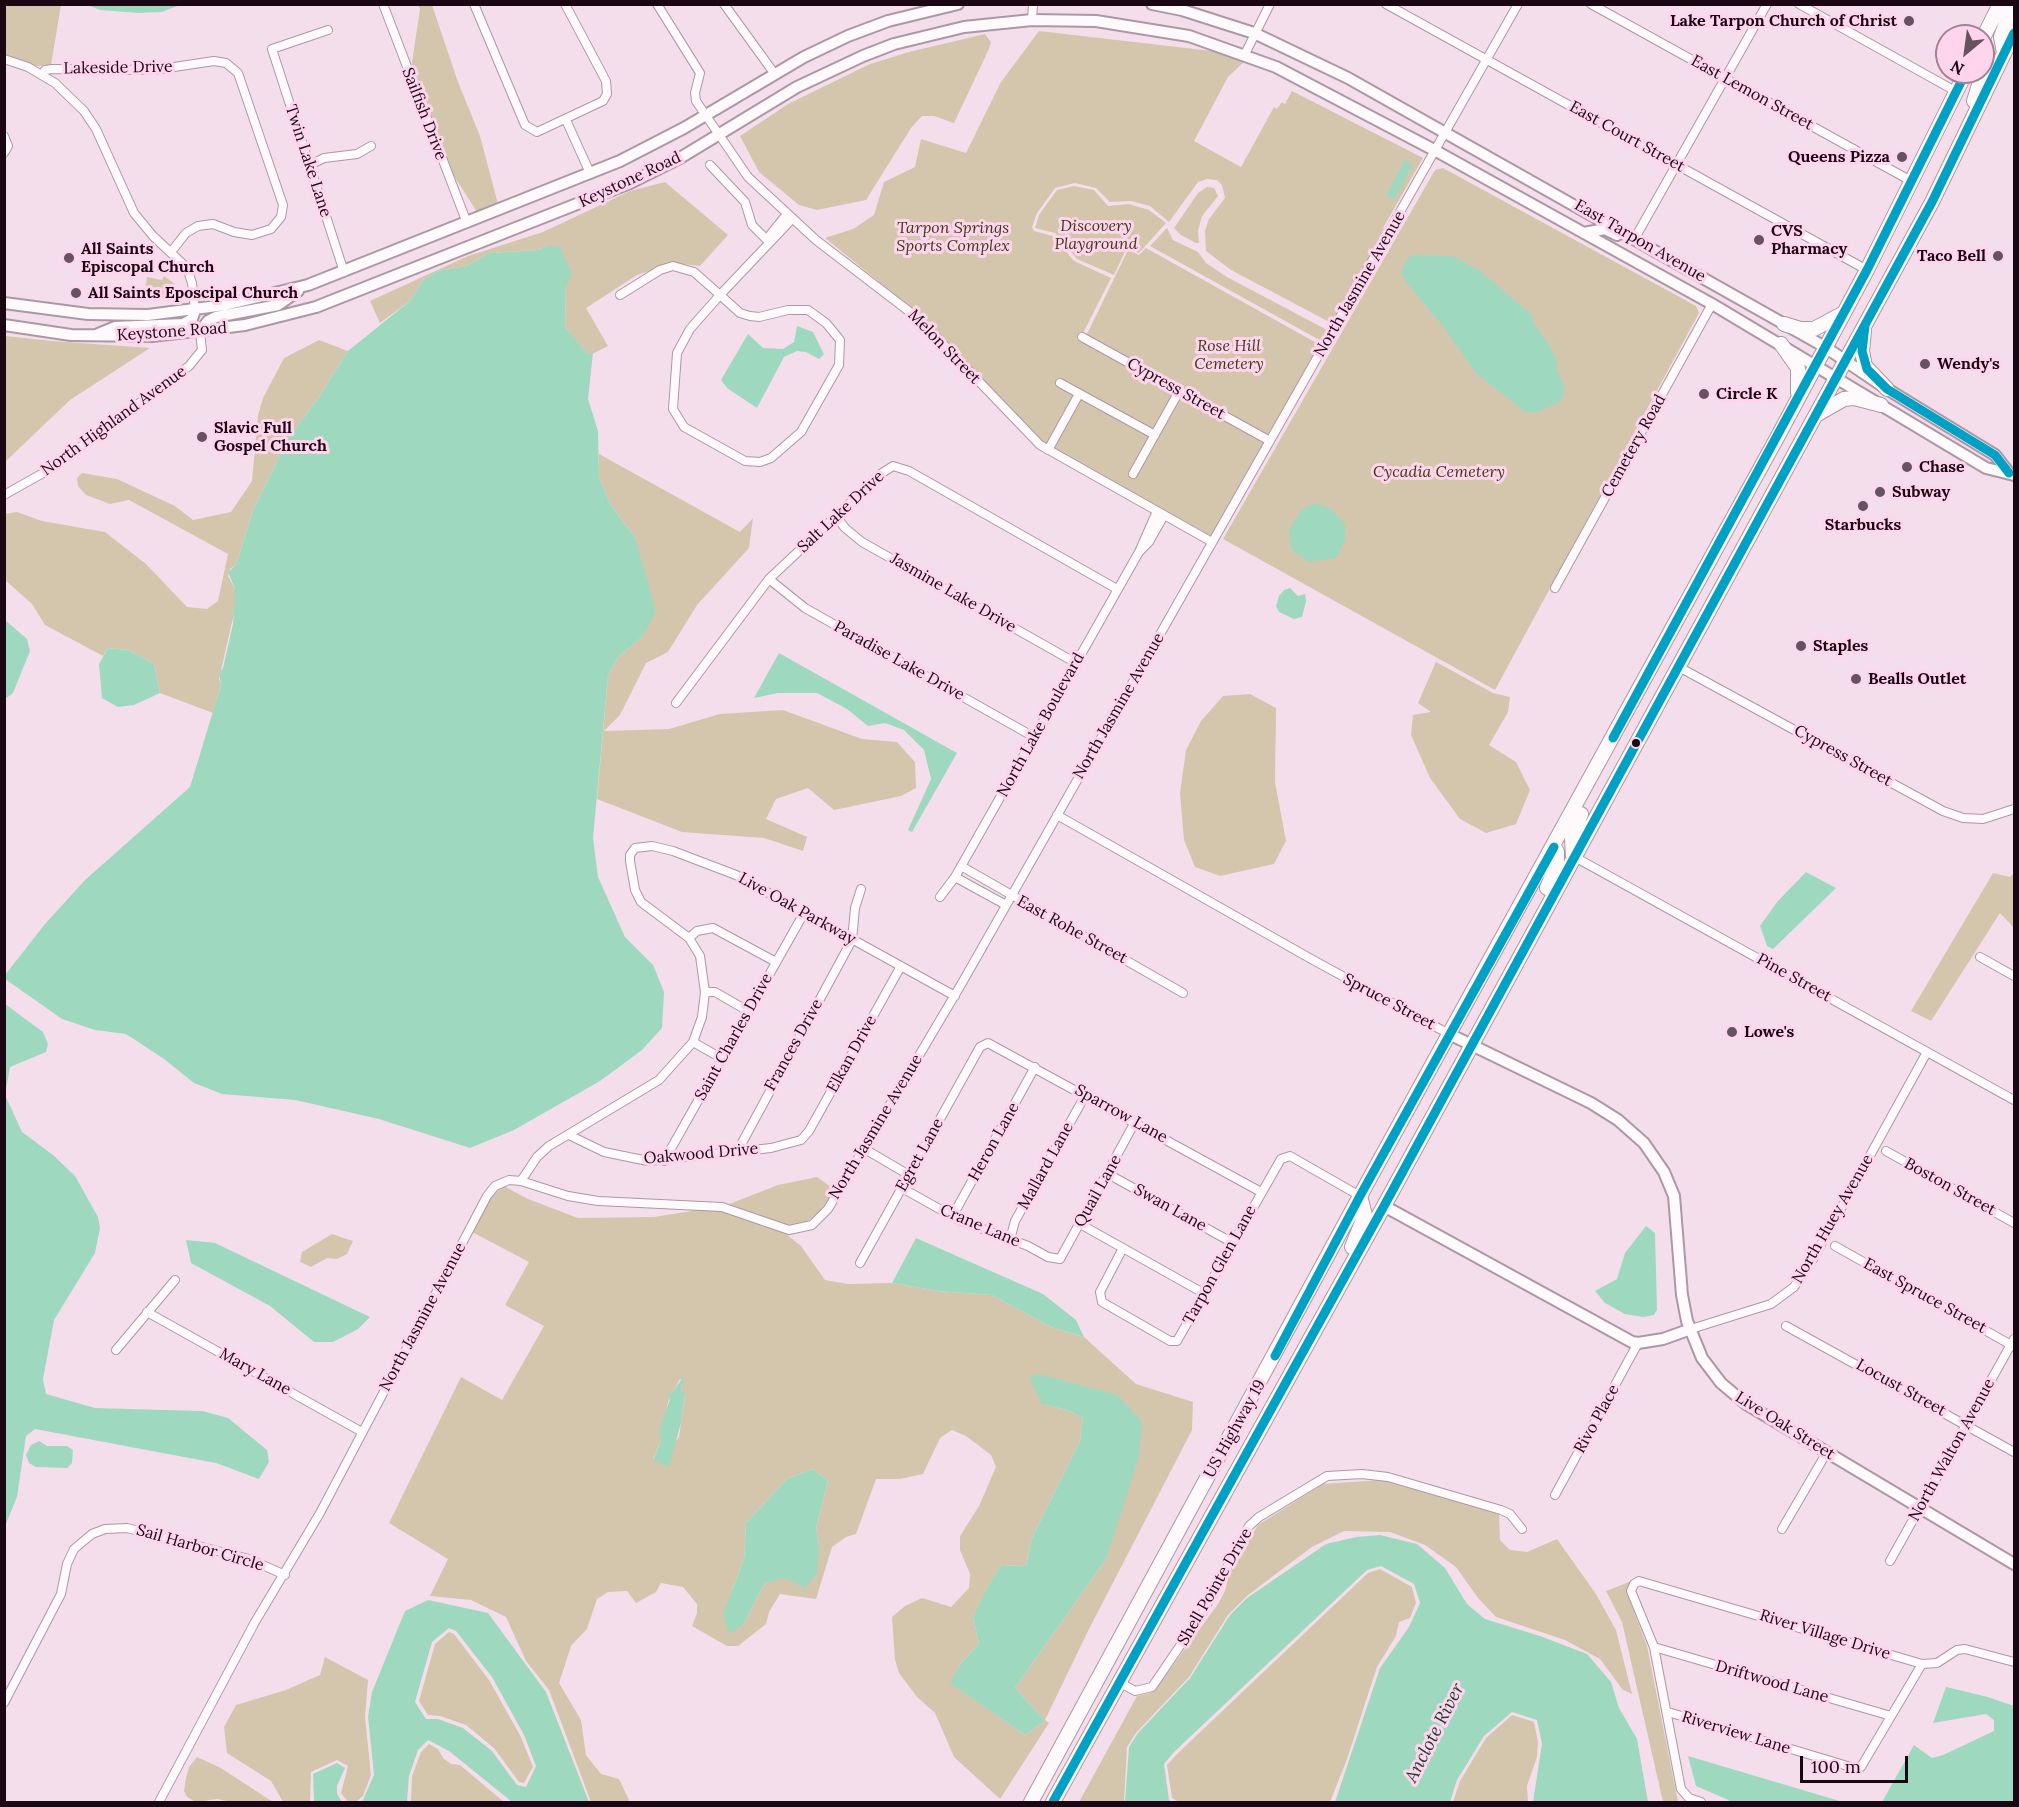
<!DOCTYPE html>
<html>
<head>
<meta charset="utf-8">
<style>
  body { margin:0 }
  #map { position:relative; width:2019px; height:1807px; overflow:hidden; background:#f5deec; font-family:Lora,serif }
  canvas { display:block }
  .frame { position:absolute; inset:0; border:6px solid #1b0613; pointer-events:none }
  .north { position:absolute; left:1935px; top:24px; width:60px; height:60px; box-sizing:border-box; background:#fed5ed; border:2px solid #a38296; border-radius:50%; rotate:209deg; font-size:16px; font-weight:700; line-height:24px; text-align:center; color:#1b0613 }
  .north::after { content:''; display:block; margin:auto; width:21px; height:27px; background:#67525f; clip-path:polygon(50% 0,100% 100%,50% 72%,0 100%) }
  .scale { position:absolute; left:1800px; top:1756px; width:108px; height:27px; box-sizing:border-box; border:3px solid #1b0613; border-top:0; padding-left:8px; font-size:18px; line-height:21px; white-space:nowrap; color:#1b0613; -webkit-text-stroke:4px #fed5ed; paint-order:stroke }
</style>
</head>
<body>
<div id="map">
<canvas width="2019" height="1807"></canvas>
<div class="frame"></div>
<div class="north">N</div>
<div class="scale">100 m</div>
</div>
<script>
const c = document.querySelector('canvas').getContext('2d');
c.lineJoin = 'round';
function fill(path, color) {
  c.fillStyle = color;
  c.fill(path, 'evenodd');
}
function poly(rows) {
  const path = new Path2D();
  for (const r of rows) {
    path.moveTo(r[0], r[1]);
    for (let i = 2; i < r.length; i += 2) path.lineTo(r[i], r[i + 1]);
  }
  return path;
}
function stroke(path, color, width, dash) {
  c.strokeStyle = color;
  c.lineWidth = width;
  c.lineCap = dash ? 'butt' : 'round';
  c.setLineDash(dash || []);
  c.stroke(path);
}
function write(font, color, halo, rows, align = 'center') {
  c.font = font + ' Lora,serif';
  c.lineWidth = 6;
  c.setLineDash([]);
  c.textBaseline = 'middle';
  c.strokeStyle = halo;
  c.fillStyle = color;
  for (const [text, x, y, turn = 0] of rows) {
    c.save();
    c.translate(x, y);
    c.rotate((+turn || 0) * Math.PI / 180);
    c.textAlign = isNaN(turn) ? turn : align;
    if (halo) c.strokeText(text, 0, 0);
    c.fillText(text, 0, 0);
    c.restore();
  }
}
const green = poly([
  [4,5,61,5,51,65,36,66,5,57],
  [418,5,432,5,458,82,480,136,498,204,477,212,447,165,411,69,420,9],
  [1039,31,1229,53,1247,59,1228,77,1194,141,1241,167,1274,107,1277,109,1282,102,1285,104,1292,91,1423,158,1383,228,1386,230,1333,324,1231,270,1206,251,1205,231,1209,219,1225,198,1222,185,1217,180,1207,179,1198,182,1169,222,1150,206,1131,201,1110,202,1096,188,1075,183,1055,188,1037,213,1032,227,1034,231,1053,236,1074,261,1111,278,1083,333,1080,332,1077,339,1265,443,1211,536,1043,442,925,319,825,238,853,229,874,215,884,182,915,167,921,139,966,153,1001,82],
  [985,34,991,42,989,49,954,123,934,116,922,116,911,128,866,200,817,210,799,205,759,172,740,136,788,104,870,64,909,52],
  [1443,168,1696,306,1699,313,1495,690,1223,539,1435,170],
  [665,182,728,235,700,266,674,263,637,275,586,308,608,346,588,356,565,327,566,285,547,246,538,250,489,253,466,266,438,271,423,280,411,300,380,323,370,301,468,256,543,232,630,191],
  [1074,186,1094,190,1108,206,1129,204,1149,210,1166,223,1139,253,1127,247,1114,275,1077,259,1055,233,1035,228,1039,215,1057,190],
  [1207,187,1214,188,1218,196,1202,216,1198,231,1199,243,1196,243,1181,235,1174,228,1198,193],
  [1167,228,1173,240,1198,252,1206,263,1227,277,1329,331,1323,342,1150,246],
  [1146,248,1322,346,1267,439,1086,336,1128,250,1139,255],
  [164,276,175,284,172,298,144,297,147,277,162,280],
  [5,336,52,341,150,348,70,400,5,462],
  [319,340,348,351,317,400,288,439,253,511,236,565,230,569,228,576,235,589,235,609,219,679,221,684,213,713,160,693,154,664,128,650,108,648,103,656,45,625,32,604,5,580,4,514,17,512,42,521,105,532,146,564,187,607,207,609,218,601,228,554,129,500,110,504,86,495,78,486,77,478,82,473,117,479,175,506,193,520,231,512,252,481,258,415,263,398,284,358],
  [599,454,740,532,753,518,749,548,697,605,668,652,646,663,620,715,604,731,669,729,720,714,783,710,862,739,897,742,915,762,916,788,901,796,834,810,808,788,776,799,766,819,807,837,803,851,764,838,682,832,597,799,608,676,618,657,642,637,635,538,610,504,599,477],
  [1436,662,1493,693,1510,697,1508,712,1489,745,1516,762,1530,790,1516,824,1486,833,1460,819,1430,778,1411,735,1413,715,1431,712,1418,703],
  [1250,694,1276,708,1275,782,1286,841,1274,864,1220,876,1195,867,1184,840,1180,793,1186,750,1201,721,1223,696],
  [1993,873,2010,877,2014,873,2014,928,2000,913,1931,1021,1911,1011],
  [817,1177,835,1190,818,1214,801,1225,782,1225,729,1204,778,1185],
  [504,1186,528,1199,578,1218,654,1217,704,1209,728,1212,786,1234,801,1246,825,1280,848,1284,892,1283,938,1291,992,1295,1051,1327,1084,1337,1136,1384,1193,1402,1192,1430,1088,1631,1045,1720,1049,1723,1000,1799,954,1757,935,1713,917,1697,899,1673,895,1660,892,1617,905,1606,922,1598,951,1607,969,1588,970,1574,960,1550,960,1536,979,1506,996,1467,991,1455,966,1436,952,1430,940,1438,923,1474,900,1479,876,1479,856,1534,846,1537,832,1547,816,1599,780,1594,769,1612,766,1624,738,1646,727,1646,692,1626,697,1613,697,1604,683,1587,661,1583,656,1592,636,1603,627,1591,608,1592,597,1599,587,1629,571,1646,559,1683,581,1720,586,1755,601,1774,619,1779,629,1800,627,1802,591,1802,549,1690,526,1661,506,1617,471,1600,430,1596,448,1559,389,1523,461,1377,502,1400,544,1326,505,1305,529,1262,472,1232,491,1196],
  [680,1379,685,1383,682,1383,681,1389,685,1396,679,1437,673,1445,672,1455,659,1461,653,1459,661,1441,668,1402],
  [1042,1404,1142,1421,1106,1559,1015,1688,1045,1721,1025,1735,951,1683,961,1663,979,1644,973,1616,1001,1565,1026,1566,1031,1540,1080,1441,1083,1418,1067,1410],
  [813,1469,828,1481,816,1528,819,1546,785,1577,765,1583,743,1625,732,1590,744,1559,746,1523,787,1479],
  [332,1234,353,1241,347,1254,337,1259,327,1258,311,1267,300,1262,302,1252],
  [1381,1480,1499,1514,1500,1540,1510,1550,1527,1552,1557,1539,1596,1594,1616,1630,1632,1694,1623,1690,1600,1659,1565,1640,1496,1617,1478,1598,1456,1567,1425,1545,1390,1532,1344,1531,1312,1547,1277,1573,1247,1596,1228,1615,1189,1677,1136,1733,1127,1747,1124,1802,1079,1802,1137,1696,1150,1693,1163,1679,1218,1604,1225,1591,1229,1573,1258,1525,1323,1484],
  [1380,1569,1412,1587,1416,1603,1410,1618,1399,1622,1396,1636,1377,1667,1347,1759,1330,1802,1179,1802,1172,1798,1167,1765,1176,1755,1368,1573],
  [1634,1580,1628,1586,1627,1593,1647,1646,1678,1802,1663,1802,1622,1622,1606,1591],
  [449,1632,454,1634,489,1680,521,1737,533,1767,524,1783,519,1782,494,1748,466,1725,440,1716,428,1715,419,1701,435,1644],
  [325,1657,368,1680,365,1717,371,1775,363,1796,356,1802,348,1802,341,1793,348,1766,337,1760,311,1772,310,1802,283,1802,271,1781,227,1753,224,1727,236,1705,286,1690,320,1675],
  [1512,1715,1534,1722,1538,1742,1537,1757,1527,1786,1528,1802,1453,1802,1460,1781,1486,1738],
  [429,1744,438,1749,443,1758,451,1764,460,1765,504,1802,411,1802,412,1776,421,1752],
  [197,1757,221,1768,273,1802,231,1802,217,1799,196,1802,187,1797,184,1791,186,1778,189,1767]
]);
const water = poly([
  [88,5,180,5,162,12,139,13,100,10],
  [1405,160,1413,165,1394,200,1386,195],
  [547,246,560,246,572,275,566,285,565,327,588,355,593,353,588,399,598,431,599,477,610,504,635,538,656,611,642,637,618,657,608,676,593,838,598,877,625,937,653,965,664,992,662,1028,642,1050,600,1081,514,1130,470,1148,379,1119,295,1100,222,1094,194,1083,164,1059,126,1034,95,1030,62,1019,5,979,5,975,45,924,85,880,190,787,221,685,219,673,223,668,233,624,235,589,228,572,236,565,253,511,288,439,317,400,348,351,411,300,423,280,438,271,466,266,489,253,538,250],
  [1413,255,1452,256,1479,270,1532,315,1534,324,1546,340,1557,360,1557,369,1565,390,1560,402,1537,412,1525,412,1476,373,1445,329,1407,283,1401,273,1407,259],
  [797,326,813,332,824,354,819,359,806,352,797,351,784,357,757,408,727,388,721,380,748,334,763,348,783,349,794,342],
  [1317,503,1329,508,1341,519,1346,527,1345,540,1336,558,1309,562,1291,549,1289,530,1302,509],
  [1290,588,1298,596,1305,594,1306,601,1302,617,1294,619,1279,612,1276,606,1279,596,1284,590],
  [5,620,27,639,30,651,13,693,5,699],
  [108,648,128,650,154,664,160,693,134,705,118,707,102,698,99,664],
  [779,653,957,753,912,832,908,830,931,779,924,750,904,730,885,723,868,726,847,709,817,693,778,693,754,698],
  [1806,872,1836,888,1773,949,1767,946,1760,926,1777,902],
  [5,1004,43,1032,48,1044,46,1052,10,1067,5,1095,22,1132,53,1155,75,1176,98,1217,100,1228,95,1253,54,1320,43,1379,46,1394,95,1408,202,1411,228,1418,267,1450,269,1462,259,1479,216,1463,35,1429,26,1436,17,1497,5,1526],
  [1646,1226,1655,1233,1657,1310,1654,1315,1643,1317,1625,1314,1605,1303,1595,1291,1617,1279,1625,1253],
  [916,1238,1043,1294,1076,1320,1084,1337,1051,1327,992,1295,938,1291,892,1283],
  [186,1240,215,1243,370,1317,358,1329,333,1342,314,1342,270,1306,191,1263],
  [1039,1374,1117,1395,1142,1421,1139,1457,1106,1559,1015,1688,1045,1721,1025,1735,950,1683,961,1663,979,1644,973,1616,988,1587,1001,1565,1026,1566,1031,1540,1080,1441,1083,1418,1067,1410,1042,1404,1029,1377],
  [683,1377,685,1383,682,1384,681,1389,685,1395,681,1423,669,1467,653,1460,661,1441,659,1431,670,1399,669,1393,672,1393],
  [39,1441,47,1446,67,1446,73,1450,72,1463,67,1468,36,1467,29,1463,26,1455,31,1445],
  [813,1469,828,1481,816,1528,819,1546,817,1574,805,1588,785,1578,765,1583,743,1625,729,1634,723,1614,744,1559,746,1523,787,1479],
  [1380,1535,1417,1544,1445,1568,1467,1604,1485,1619,1540,1636,1587,1654,1611,1682,1619,1708,1637,1739,1648,1802,1533,1802,1542,1744,1537,1720,1512,1712,1484,1736,1457,1780,1450,1802,1335,1802,1380,1668,1409,1627,1420,1603,1414,1584,1381,1566,1367,1570,1174,1752,1164,1764,1169,1800,1172,1802,1125,1802,1129,1747,1138,1733,1190,1678,1230,1615,1247,1598,1326,1544,1356,1537],
  [428,1600,488,1613,546,1692,589,1802,512,1802,449,1751,428,1740,418,1750,409,1776,407,1802,362,1802,374,1775,368,1717,372,1692,405,1611],
  [449,1628,456,1631,492,1677,524,1735,536,1766,526,1787,517,1785,492,1751,463,1728,438,1719,426,1719,415,1702,432,1642],
  [1946,1687,1988,1697,2014,1706,2014,1802,1882,1802,1914,1745,1932,1758,1943,1755,1994,1731,1994,1720,1986,1714,1933,1723],
  [1688,1756,1843,1802,1733,1802,1696,1786],
  [337,1763,345,1768,337,1786,337,1794,342,1802,314,1802,313,1774]
]);
const street = poly([
  [383,4,467,223],
  [474,4,525,125,537,132,603,101,607,94,606,81,565,4],
  [657,4,700,73,695,93,696,101,748,177,816,240,919,319,1040,445,1212,542],
  [724,4,774,73],
  [1386,4,1867,270],
  [1591,4,1913,182],
  [1799,4,1957,92],
  [1032,20,1033,4],
  [328,30,272,49,344,272],
  [1245,54,1270,4],
  [4,59,28,67,55,83,84,111,96,129,134,213,153,236,187,268,192,283,195,310],
  [42,75,45,70,52,69,154,70,214,61,226,63,238,73,283,205,281,217,271,229,252,235,234,232,213,224,198,226,186,233,171,252],
  [566,120,590,173],
  [4,136,8,146,4,153],
  [310,165,324,158,357,154,371,146],
  [710,165,745,202,752,225,768,241],
  [1635,238,1767,4],
  [768,241,770,235,787,214],
  [620,295,660,270,673,266,694,272,720,295,792,219],
  [720,295,740,313,750,316,759,317,788,310,808,310,826,323,840,340,839,365,801,432,771,458,760,462,745,461,684,427,673,409,677,353,690,329,720,295],
  [1082,337,1270,441],
  [1060,383,1155,435],
  [1048,450,1079,394],
  [1133,474,1177,395],
  [4,495,52,468,189,366,202,350,200,332],
  [836,516,845,528,862,542,1076,663],
  [1140,551,1149,542,1164,515],
  [769,579,805,608,1034,737],
  [1555,588,1712,304],
  [1677,666,1943,811,1963,818,1983,819,2014,809],
  [676,703,769,579,882,473,893,466,909,471,1117,589],
  [1057,815,1313,960,1449,1034],
  [1573,856,2014,1100],
  [961,866,1183,993],
  [955,877,1006,905],
  [940,897,955,877,1139,552,1157,511],
  [689,938,697,931,713,928,776,962],
  [1980,957,2014,976],
  [705,992,715,992,748,1011],
  [693,1042,721,1058],
  [569,1135,604,1152,648,1161,771,1148,801,1140,809,1131,901,966],
  [863,1148,909,1175],
  [1886,1151,2014,1223],
  [737,1152,852,940,855,908,861,889],
  [664,1161,804,913],
  [1108,1174,1233,1243],
  [521,1181,537,1157,549,1146,659,1080,693,1042,702,1017,705,992,700,956,689,938,641,902,635,890,630,861,630,855,635,848,652,846,673,851,736,875,955,996],
  [902,1188,959,1220,1028,1246,1048,1257,1060,1259,1135,1122],
  [952,1217,1035,1067],
  [1080,1224,1205,1294],
  [1010,1240,1015,1221,1086,1094],
  [1835,1246,2013,1346],
  [1123,1248,1100,1292,1102,1302,1170,1341,1177,1341,1281,1159,1290,1156,1360,1196],
  [860,1263,980,1047,988,1043,1261,1192],
  [147,1312,362,1432],
  [1786,1326,2014,1452],
  [1691,1329,1771,1304,1794,1287,1813,1259,1927,1052],
  [116,1350,175,1280],
  [1555,1495,1638,1343],
  [1782,1529,1827,1452],
  [1890,1561,2014,1339],
  [1654,1647,1891,1716],
  [1119,1682,1135,1691,1152,1687,1203,1612,1249,1526,1259,1517,1327,1476,1362,1474,1388,1477,1501,1510,1510,1514,1522,1529],
  [4,1703,61,1594,67,1564,74,1549,92,1534,105,1529,127,1528,249,1559,285,1575],
  [1668,1712,1854,1768,1861,1767,1922,1664],
  [159,1802,255,1622,320,1513,487,1196,495,1186,509,1180,521,1181,568,1196,598,1201,722,1207,789,1230,812,1225,828,1209,962,983,1518,4],
  [1701,1802,1689,1798,1681,1789,1654,1647,1631,1591,1634,1584,1639,1581,1922,1664,1937,1663,1957,1650,1965,1649,2014,1662]
]);
const secondary = poly([
  [1152,4,1182,10,1254,33,1348,78,1825,347,1887,389,1995,455,2009,473],
  [1584,233,1605,229,1617,235],
  [4,303,88,314,148,315,225,305,308,285,620,161,684,128,804,57,848,36,888,21,958,4],
  [4,325,71,335,152,336,245,325,316,307,630,183,680,158,797,87,863,56,894,44,964,27,1032,20,1096,21,1189,36,1276,67,1436,151,1712,304,1986,468,2014,475],
  [200,332,208,321,216,317,278,305,298,291],
  [98,334,115,327,183,324,192,319,195,310],
  [1449,1034,1591,1103,1618,1120,1644,1143,1664,1172,1674,1196,1682,1295,1687,1321,1702,1358,1721,1383,1746,1404,2014,1564],
  [1384,1206,1632,1342,1638,1343,1663,1339,1691,1329]
]);
const highway = poly([
  [1983,38,2000,4],
  [1983,49,1987,57,1983,71],
  [2004,53,2001,37,2013,4],
  [1974,101,1983,72],
  [1784,324,1800,329,1814,329,1842,314],
  [1864,331,1862,351,1865,366,1887,389],
  [1781,344,1798,368,1798,393],
  [1816,415,1844,399,1854,398,1881,405],
  [1573,856,1572,839,1581,814],
  [1547,888,1557,864,1557,852,1554,846],
  [1352,1247,1365,1215,1360,1196],
  [1031,1802,1360,1196,1778,436,1867,270,1966,72],
  [1053,1802,1384,1206,1932,202,2014,33]
]);
const bus1 = poly([
  [1865,326,1862,351,1867,369,1887,389,1995,455,2009,473],
  [1613,738,1867,270,1966,72],
  [1275,1356,1360,1196,1554,847],
  [1053,1802,1384,1206,1932,202,2014,33]
]);
const markers = [
  [1909,21,6,"#67525f"],
  [1902,157,6,"#67525f"],
  [1759,240,6,"#67525f"],
  [1998,256,6,"#67525f"],
  [69,258,6,"#67525f"],
  [76,293,6,"#67525f"],
  [1925,364,6,"#67525f"],
  [1704,394,6,"#67525f"],
  [202,437,6,"#67525f"],
  [1907,467,6,"#67525f"],
  [1880,492,6,"#67525f"],
  [1863,506,6,"#67525f"],
  [1801,646,6,"#67525f"],
  [1856,679,6,"#67525f"],
  [1636,743,5,"#1b0613"],
  [1732,1032,6,"#67525f"]
];
const poiNames = [
  ["Lake Tarpon Church of Christ",1897,21,"right"],
  ["Queens Pizza",1890,157,"right"],
  ["CVS",1771,231],
  ["Pharmacy",1771,249],
  ["All Saints",81,249],
  ["Episcopal Church",81,267],
  ["Taco Bell",1986,256,"right"],
  ["All Saints Eposcipal Church",88,293],
  ["Wendy's",1937,364],
  ["Circle K",1716,394],
  ["Slavic Full",214,428],
  ["Gospel Church",214,446],
  ["Chase",1919,467],
  ["Subway",1892,492],
  ["Starbucks",1863,525,"center"],
  ["Staples",1813,646],
  ["Bealls Outlet",1868,679],
  ["Lowe's",1744,1032]
];
const streetNames = [
  ["Lakeside Drive",118,68,-1],
  ["East Lemon Street",1752,93,29],
  ["Sailfish Drive",424,114,69],
  ["East Court Street",1627,137,29],
  ["Twin Lake Lane",308,161,72],
  ["Keystone Road",630,180,-25],
  ["East Tarpon Avenue",1640,241,30],
  ["North Jasmine Avenue",1360,284,-60],
  ["Keystone Road",172,332,-4],
  ["Melon Street",944,347,46],
  ["Cypress Street",1176,389,29],
  ["North Highland Avenue",114,421,-36],
  ["Cemetery Road",1634,446,-61],
  ["Salt Lake Drive",841,512,-43],
  ["Jasmine Lake Drive",953,593,30],
  ["Paradise Lake Drive",899,661,29],
  ["North Jasmine Avenue",1119,706,-60],
  ["North Lake Boulevard",1041,725,-61],
  ["Cypress Street",1843,756,29],
  ["Live Oak Parkway",797,909,29],
  ["East Rohe Street",1072,930,29],
  ["Pine Street",1794,978,29],
  ["Spruce Street",1389,1002,28],
  ["Saint Charles Drive",734,1037,-61],
  ["Frances Drive",794,1045,-61],
  ["Elkan Drive",852,1054,-61],
  ["Sparrow Lane",1121,1114,29],
  ["North Jasmine Avenue",876,1127,-59],
  ["Heron Lane",994,1142,-61],
  ["Oakwood Drive",701,1154,-5],
  ["Egret Lane",920,1155,-61],
  ["Mallard Lane",1046,1166,-61],
  ["Boston Street",1950,1187,29],
  ["Quail Lane",1098,1191,-61],
  ["Swan Lane",1170,1208,29],
  ["North Huey Avenue",1833,1219,-60],
  ["Crane Lane",980,1226,23],
  ["Tarpon Glen Lane",1220,1265,-61],
  ["East Spruce Street",1925,1296,29],
  ["North Jasmine Avenue",423,1317,-62],
  ["Mary Lane",255,1372,29],
  ["Locust Street",1901,1388,29],
  ["Rivo Place",1597,1419,-61],
  ["Live Oak Street",1785,1426,32],
  ["US Highway 19",1235,1429,-61],
  ["North Walton Avenue",1952,1450,-61],
  ["Sail Harbor Circle",200,1548,16],
  ["Shell Pointe Drive",1215,1587,-60],
  ["River Village Drive",1825,1635,17],
  ["Driftwood Lane",1772,1682,16],
  ["Riverview Lane",1736,1733,17]
];
const parkNames = [
  ["Discovery",1096,226],
  ["Playground",1096,244],
  ["Tarpon Springs",953,228],
  ["Sports Complex",953,246],
  ["Rose Hill",1229,346],
  ["Cemetery",1229,364],
  ["Cycadia Cemetery",1439,472]
];
const waterNames = [
  ["Anclote River",1435,1733,-63]
];
fill(green, '#d4c6ad');
fill(water, '#9ed9bf');
stroke(street, '#ac98a4', 10);
stroke(secondary, '#ac98a4', 14);
stroke(highway, '#ac98a4', 16);
stroke(street, '#fefafc', 8);
stroke(secondary, '#fefafc', 10);
stroke(highway, '#fefafc', 14);
stroke(bus1, '#01a1c5', 9);
for (const [x, y, r, color] of markers) {
  const dot = new Path2D();
  dot.arc(x, y, r, 0, 2 * Math.PI);
  c.fillStyle = color;
  c.fill(dot);
  stroke(dot, '#fed5ed', 2);
}
write('bold 16px', '#1b0613', '#fed5ed', poiNames, 'left');
write('16px', '#1b0613', '#fed5ed', streetNames);
write('italic 16px', '#3d3913', '#fed5ed', parkNames);
write('italic 18px', '#143d2c', '#fed5ed', waterNames);
</script>
</body>
</html>
